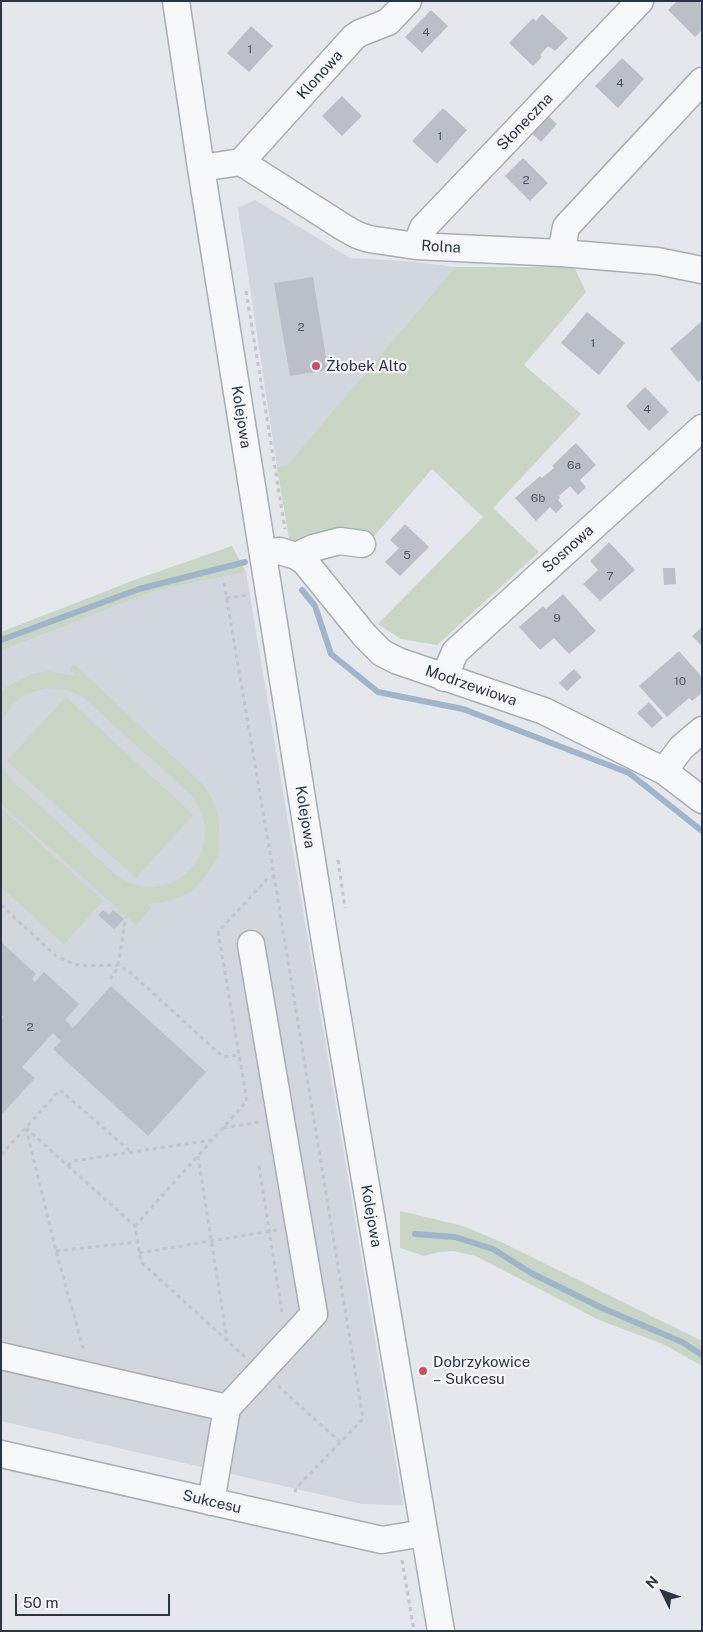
<!DOCTYPE html>
<html>
<head>
<meta charset="utf-8">
<style>
  body { margin:0 }
  #map { position:relative; width:703px; height:1632px; overflow:hidden; background:#e4e7eb; font-family:"Public Sans",sans-serif }
  canvas { display:block }
  .frame { position:absolute; inset:0; border:2px solid #2c3443; pointer-events:none }
  .north { position:absolute; left:638px; top:1567px; width:50px; height:50px; -webkit-text-stroke:4px #f4f6f9; paint-order:stroke; rotate:312deg; font-size:14px; font-weight:700; line-height:20px; text-align:center; color:#2c3443 }
  .north::after { content:''; display:block; margin:auto; width:18px; height:22px; background:#2c3443; clip-path:polygon(50% 0,100% 100%,50% 72%,0 100%) }
  .scale { position:absolute; left:15px; top:1594px; width:155px; height:22px; box-sizing:border-box; border:2px solid #2c3443; border-top:0; padding-left:6px; font-size:15px; line-height:18px; white-space:nowrap; color:#2c3443; -webkit-text-stroke:4px #f4f6f9; paint-order:stroke }
</style>
</head>
<body>
<div id="map">
<canvas width="703" height="1632"></canvas>
<div class="frame"></div>
<div class="north">N</div>
<div class="scale">50 m</div>
</div>
<script>
const c = document.querySelector('canvas').getContext('2d');
c.lineJoin = 'round';
function fill(path, color) {
  c.fillStyle = color;
  c.fill(path, 'evenodd');
}
function poly(rows) {
  const path = new Path2D();
  for (const r of rows) {
    path.moveTo(r[0], r[1]);
    for (let i = 2; i < r.length; i += 2) path.lineTo(r[i], r[i + 1]);
  }
  return path;
}
function stroke(path, color, width, dash) {
  c.strokeStyle = color;
  c.lineWidth = width;
  c.lineCap = dash ? 'butt' : 'round';
  c.setLineDash(dash || []);
  c.stroke(path);
}
function write(font, color, halo, rows, align = 'center') {
  c.font = font + ' "Public Sans",sans-serif';
  c.lineWidth = 4.5;
  c.setLineDash([]);
  c.textBaseline = 'middle';
  c.strokeStyle = halo;
  c.fillStyle = color;
  for (const [text, x, y, turn = 0] of rows) {
    c.save();
    c.translate(x, y);
    c.rotate((+turn || 0) * Math.PI / 180);
    c.textAlign = isNaN(turn) ? turn : align;
    if (halo) c.strokeText(text, 0, 0);
    c.fillText(text, 0, 0);
    c.restore();
  }
}
const built = poly([
  [255,200,350,258,406,261,455,267,287,465,277,467,238,208],
  [246,572,403,1505,362,1504,1,1421,1,651,157,590]
]);
const green = poly([
  [455,267,574,267,586,292,524,365,581,414,493,508,539,552,437,645,401,639,378,624,483,517,432,469,369,542,290,544,277,467,287,465],
  [232,546,246,572,157,590,1,651,1,632,140,578],
  [74,664,203,785,210,795,218,815,220,841,218,855,211,868,202,881,192,891,181,897,160,903,147,904,151,908,136,925,1,804,1,765,10,779,116,875,129,883,141,886,155,887,171,883,182,877,192,867,201,854,205,837,204,821,200,809,191,795,83,697,67,690,49,688,36,691,24,695,12,705,1,722,1,694,8,686,32,674,47,671,76,676,69,669],
  [66,697,193,815,136,878,7,761],
  [1,808,103,901,64,944,1,887],
  [400,1211,463,1226,499,1241,702,1341,702,1366,665,1345,597,1319,476,1256,454,1251,438,1252,424,1256,400,1248]
]);
const stream = poly([
  [302,590,315,606,331,654,378,692,463,709,629,773,702,831],
  [1,640,139,589,245,562],
  [415,1234,455,1237,493,1249,531,1273,602,1308,682,1342,702,1355]
]);
const building = poly([
  [677,1,699,1,702,4,702,30,695,37,668,10],
  [431,10,448,26,422,53,405,37],
  [542,14,568,38,555,51,548,46,540,55,542,57,533,66,509,43,533,18,536,21],
  [251,26,273,46,249,72,227,53],
  [622,58,644,79,618,108,595,86],
  [342,96,362,116,342,136,322,116],
  [443,108,467,130,437,164,412,141],
  [544,112,557,124,541,142,528,130],
  [523,158,548,183,530,201,505,176],
  [313,277,328,370,290,376,274,283],
  [587,312,625,343,599,375,561,343],
  [702,321,702,379,698,382,670,349],
  [645,387,669,412,649,431,626,406],
  [576,443,596,465,580,480,586,487,578,495,570,486,559,496,560,498,558,500,563,506,556,513,550,507,536,521,515,498,540,476,542,478,554,468,552,466],
  [405,524,429,547,400,576,385,562,399,548,390,540],
  [609,542,635,570,600,601,583,584,598,570,590,561],
  [663,568,675,568,676,584,664,585],
  [563,594,596,631,569,654,554,638,540,650,519,627,543,606,546,609],
  [702,627,702,646,692,636],
  [679,651,702,677,702,693,692,701,689,698,667,717,639,686],
  [574,669,582,677,567,691,559,683],
  [649,702,663,718,652,728,637,713],
  [103,910,109,915,113,910,124,919,114,929,98,915],
  [1,942,36,974,32,979,35,982,44,972,79,1004,65,1020,73,1028,111,986,206,1072,148,1136,53,1049,61,1041,53,1033,22,1067,35,1078,3,1113,1,1112,1,1020,4,1017,1,1015]
]);
const path = poly([
  [246,291,285,529],
  [224,583,274,876,363,1419,296,1488,294,1496],
  [226,598,248,595],
  [338,860,345,908],
  [1,905,56,956,74,964,87,966,118,965,131,973,223,1057,239,1055],
  [110,979,115,973,118,965,126,917],
  [26,1128,135,1226,141,1262,245,1357],
  [26,1128,56,1251,83,1348,82,1352],
  [223,1128,259,1122],
  [1,1155,60,1090,131,1152],
  [198,1156,227,1340],
  [68,1166,73,1161,212,1140],
  [259,1166,282,1312],
  [135,1226,247,1101,218,932,267,879,274,876],
  [56,1251,138,1242],
  [139,1253,277,1230],
  [278,1386,340,1442],
  [402,1560,414,1631]
]);
const minor = poly([
  [176,1,201,168,326,948,441,1631],
  [241,162,354,37,360,33,388,22,408,1],
  [201,168,241,162,343,227,357,235,369,239,416,246,561,253,657,261,702,270],
  [416,246,423,228,640,1],
  [561,253,566,227,702,81],
  [263,553,280,551,296,556,305,562,365,636,382,653,398,661,544,711,664,771,702,800],
  [296,556,313,548,340,541,362,544],
  [444,678,455,652,702,428],
  [664,771,681,748,702,730],
  [1,1356,227,1408,211,1502],
  [227,1408,314,1314,251,944],
  [1,1454,382,1540,424,1533]
]);
const markers = [
  [316,366,5,"#cb4e60"],
  [423,1371,5,"#cb4e60"]
];
const numberNames = [
  ["4",426,32],
  ["1",250,49],
  ["4",620,83],
  ["1",440,136],
  ["2",526,180],
  ["2",301,327],
  ["1",593,343],
  ["4",647,409],
  ["6a",574,465],
  ["6b",538,498],
  ["5",407,555],
  ["7",610,576],
  ["9",557,618],
  ["10",680,681],
  ["2",30,1027]
];
const streetNames = [
  ["Klonowa",320,75,-48],
  ["Słoneczna",525,122,-46],
  ["Rolna",441,247,3],
  ["Kolejowa",241,417,81],
  ["Sosnowa",568,549,-42],
  ["Modrzewiowa",471,686,19],
  ["Kolejowa",305,817,81],
  ["Kolejowa",371,1216,80],
  ["Sukcesu",212,1502,13]
];
const poiNames = [
  ["Żłobek Alto",326,366],
  ["Dobrzykowice",433,1362],
  ["– Sukcesu",433,1379]
];
fill(built, '#d2d6dd');
fill(green, '#c9d5c5');
stroke(stream, '#a0b4ca', 6);
fill(building, '#bbc0c8');
stroke(minor, '#a9aeb5', 29);
stroke(path, '#c2c5ca', 3, [4, 4]);
stroke(minor, '#f7f8fa', 26);
for (const [x, y, r, color] of markers) {
  const dot = new Path2D();
  dot.arc(x, y, r, 0, 2 * Math.PI);
  c.fillStyle = color;
  c.fill(dot);
  stroke(dot, '#f4f6f9', 2);
}
write('12px', '#505764', null, numberNames);
write('15px', '#2c3443', '#f4f6f9', streetNames);
write('15px', '#2c3443', '#f4f6f9', poiNames, 'left');
</script>
</body>
</html>
